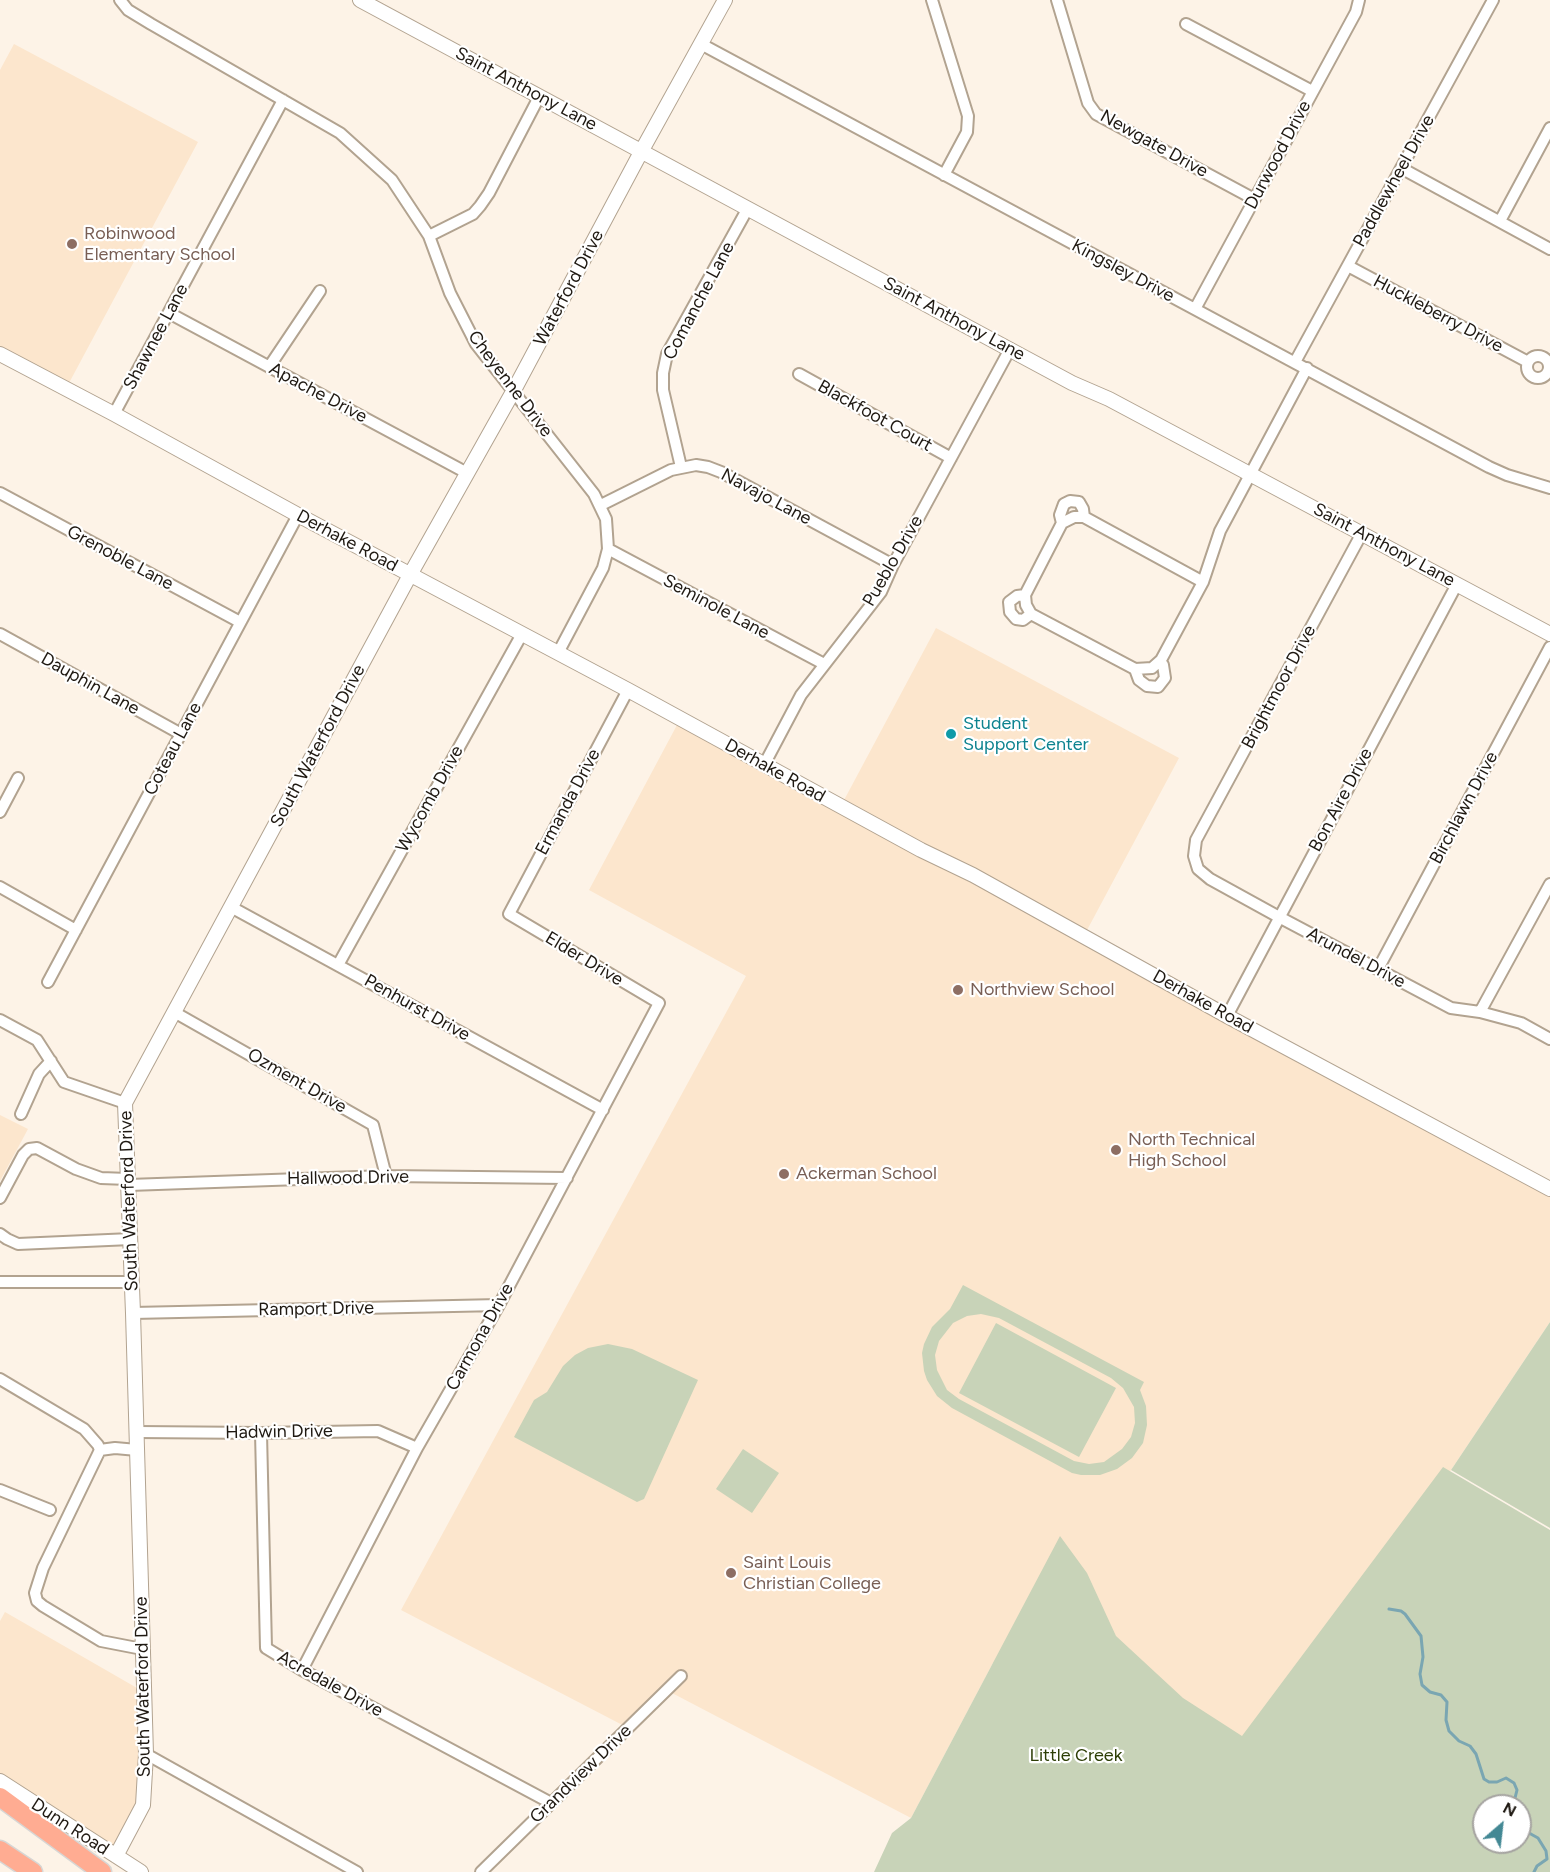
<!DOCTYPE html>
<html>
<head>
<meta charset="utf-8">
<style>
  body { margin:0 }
  #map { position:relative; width:1550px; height:1872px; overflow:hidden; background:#fdf3e7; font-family:Figtree,sans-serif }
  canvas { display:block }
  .north { position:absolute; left:1472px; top:1794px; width:60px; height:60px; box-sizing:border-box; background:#fff; border:2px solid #a5a3a0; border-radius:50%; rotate:28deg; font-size:16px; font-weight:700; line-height:24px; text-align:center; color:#1f1912 }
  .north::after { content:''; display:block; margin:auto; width:21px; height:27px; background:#438894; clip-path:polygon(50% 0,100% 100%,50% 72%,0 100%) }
</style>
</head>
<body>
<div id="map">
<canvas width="1550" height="1872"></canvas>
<div class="north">N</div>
</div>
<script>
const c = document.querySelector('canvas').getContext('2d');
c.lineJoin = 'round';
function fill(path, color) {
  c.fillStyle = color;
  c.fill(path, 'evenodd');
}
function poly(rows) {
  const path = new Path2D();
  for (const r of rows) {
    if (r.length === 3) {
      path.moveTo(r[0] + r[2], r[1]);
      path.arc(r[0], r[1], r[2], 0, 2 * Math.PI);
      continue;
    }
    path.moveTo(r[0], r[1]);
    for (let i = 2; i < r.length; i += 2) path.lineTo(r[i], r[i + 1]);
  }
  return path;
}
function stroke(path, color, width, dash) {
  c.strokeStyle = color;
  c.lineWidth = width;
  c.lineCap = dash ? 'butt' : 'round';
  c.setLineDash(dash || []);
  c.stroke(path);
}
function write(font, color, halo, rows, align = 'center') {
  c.font = font + ' Figtree,sans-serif';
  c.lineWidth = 4.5;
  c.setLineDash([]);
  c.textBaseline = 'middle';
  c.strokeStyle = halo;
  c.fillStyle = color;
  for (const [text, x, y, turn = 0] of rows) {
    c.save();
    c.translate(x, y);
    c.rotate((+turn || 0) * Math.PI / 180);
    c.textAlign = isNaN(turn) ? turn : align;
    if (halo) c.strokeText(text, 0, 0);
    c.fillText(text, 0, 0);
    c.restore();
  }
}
const built = poly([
  [14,44,198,142,69,383,0,346,0,70],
  [936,628,1179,758,1086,932,843,802],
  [677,725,1550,1193,1550,1322,1451,1470,1238,1761,993,1663,911,1818,672,1693,634,1731,401,1610,746,976,589,890],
  [0,1115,28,1129,0,1181],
  [5,1612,144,1692,143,1805,116,1856,0,1781,0,1621]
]);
const green = poly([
  [963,1285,1144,1382,1140,1390,1146,1406,1147,1425,1143,1443,1132,1458,1117,1469,1100,1475,1081,1475,1072,1473,952,1408,937,1396,927,1380,924,1371,922,1353,924,1344,932,1327,950,1309],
  [981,1314,999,1318,1111,1378,1123,1388,1134,1407,1135,1423,1131,1437,1122,1449,1104,1462,1089,1464,1074,1461,959,1399,947,1390,937,1370,935,1355,939,1341,953,1323,967,1316],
  [1550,1322,1550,1528,1451,1470],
  [996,1323,1116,1388,1079,1457,959,1393],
  [608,1344,632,1349,698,1380,644,1499,637,1502,514,1437,534,1400,547,1392,563,1366,575,1355,588,1348],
  [743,1449,779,1473,752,1513,716,1489],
  [1443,1467,1550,1530,1550,1872,874,1872,892,1833,911,1818,1060,1536,1087,1573,1116,1636,1183,1698,1242,1736],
  [1484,1806,1520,1806,1520,1842,1484,1842]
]);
const stream = poly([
  [1389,1609,1401,1611,1405,1614,1421,1636,1423,1657,1420,1674,1422,1685,1430,1692,1441,1695,1447,1702,1446,1720,1449,1731,1459,1741,1470,1746,1476,1754,1484,1779,1489,1782,1497,1782,1506,1778,1514,1783,1517,1790,1513,1806],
  [1520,1828,1538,1838,1546,1851,1547,1859,1537,1866,1534,1872]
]);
const minor = poly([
  [120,0,128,10,151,24,340,133,392,180,429,236,450,293,476,344,594,494,606,519,608,549,603,568,558,653],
  [932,0,968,116,967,132,944,175],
  [1057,0,1088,103,1096,114,1254,199],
  [1186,24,1312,91],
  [701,44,1489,467,1507,475,1550,488],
  [1401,168,1550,249],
  [1500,221,1550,128],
  [429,236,473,214,480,206,489,193,539,97],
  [1348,266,1528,362],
  [1195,309,1356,12,1359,0],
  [169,313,467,473],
  [1538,367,11],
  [1295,362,1493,0],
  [269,367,320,291],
  [799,374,951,458],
  [114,414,283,100],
  [681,467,663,390,663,373,667,354,748,208],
  [0,493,240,622],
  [601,505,671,470,696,465,708,467,721,472,893,565],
  [1062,523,1060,515,1064,504,1070,501,1079,502,1083,509,1084,517],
  [1362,533,1196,840,1194,856,1198,869,1210,879,1279,917,1451,1008,1480,1012,1521,1023,1550,1039],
  [608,549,824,664],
  [1203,582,1084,517,1074,517,1062,523,1025,595,1026,605,1031,614,1135,669,1152,668,1161,660,1203,582,1220,531,1307,368],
  [1025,595,1017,596,1009,602,1010,612,1016,619,1023,620,1031,614],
  [0,634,181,734],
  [1135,669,1139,680,1147,686,1158,687,1165,678,1163,665,1160,661],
  [764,765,801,695,881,592,893,565,1010,349],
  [0,812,18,778],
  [0,887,76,930],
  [231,907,603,1110],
  [338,965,522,634],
  [1378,969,1550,647],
  [48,982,298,515],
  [174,1012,373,1125,386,1176],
  [1480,1012,1550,884],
  [1227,1016,1457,584],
  [0,1020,37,1040,64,1082,125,1103],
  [21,1114,39,1074,51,1061],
  [129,1185,386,1176,567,1178],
  [0,1198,23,1155,29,1149,37,1148,76,1169,101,1178,128,1179],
  [0,1234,7,1239,18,1244,131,1239],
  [0,1282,132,1282],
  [133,1313,499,1305],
  [0,1379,84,1429,98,1445,100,1450],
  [137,1432,261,1433,378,1431,417,1448],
  [261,1433,266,1648,302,1670,551,1803],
  [137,1450,115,1448,100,1450,43,1568,35,1593,37,1601,43,1606,101,1641,137,1648,143,1647],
  [0,1490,50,1510],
  [302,1670,417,1448,499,1305,659,1003,509,914,628,690],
  [146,1754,357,1872],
  [481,1872,681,1676]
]);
const tertiary = poly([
  [360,0,1072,383,1109,399,1550,634],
  [0,354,114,414,298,515,628,690,921,850,973,875,1227,1016,1550,1189],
  [0,1781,141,1872],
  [116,1856,143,1805,146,1754,133,1313,125,1103,410,575,514,390,641,152,725,0]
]);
const motorway = poly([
  [0,1797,102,1872],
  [0,1850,33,1872]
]);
const markers = [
  [72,244,6,"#8d6e63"],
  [951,734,6,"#0f9aa8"],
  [958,990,6,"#8d6e63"],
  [1116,1150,6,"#8d6e63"],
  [784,1174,6,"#8d6e63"],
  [731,1573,6,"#8d6e63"]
];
const streetNames = [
  ["Saint Anthony Lane",526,89,28],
  ["Newgate Drive",1154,144,29],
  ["Durwood Drive",1278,155,-62],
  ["Paddlewheel Drive",1394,181,-61],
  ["Kingsley Drive",1123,271,28],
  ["Waterford Drive",569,288,-62],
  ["Comanche Lane",699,301,-62],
  ["Huckleberry Drive",1438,314,28],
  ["Saint Anthony Lane",954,319,28],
  ["Shawnee Lane",156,337,-62],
  ["Cheyenne Drive",510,384,53],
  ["Apache Drive",318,393,28],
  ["Blackfoot Court",875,416,29],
  ["Navajo Lane",766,497,28],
  ["Derhake Road",347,541,28],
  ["Saint Anthony Lane",1384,545,28],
  ["Grenoble Lane",120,558,28],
  ["Pueblo Drive",893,561,-60],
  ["Seminole Lane",716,607,28],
  ["Dauphin Lane",90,684,29],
  ["Brightmoor Drive",1279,687,-62],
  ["South Waterford Drive",318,746,-62],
  ["Coteau Lane",173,749,-62],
  ["Derhake Road",775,771,29],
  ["Wycomb Drive",430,799,-61],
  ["Bon Aire Drive",1341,800,-62],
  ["Ermanda Drive",568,802,-62],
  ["Birchlawn Drive",1464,808,-62],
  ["Arundel Drive",1356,958,28],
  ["Elder Drive",584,959,31],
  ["Derhake Road",1203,1002,29],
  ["Penhurst Drive",417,1008,29],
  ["Ozment Drive",297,1081,30],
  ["Hallwood Drive",348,1178,-1],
  ["South Waterford Drive",129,1201,-92],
  ["Ramport Drive",316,1309,-1],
  ["Carmona Drive",480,1337,-61],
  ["Hadwin Drive",279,1432,-1],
  ["Acredale Drive",330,1684,29],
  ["South Waterford Drive",143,1687,-91],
  ["Grandview Drive",581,1774,-44],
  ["Dunn Road",70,1827,33]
];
const educationNames = [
  ["Robinwood",84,234],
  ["Elementary School",84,255],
  ["Northview School",970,990],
  ["North Technical",1128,1140],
  ["High School",1128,1161],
  ["Ackerman School",796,1174],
  ["Saint Louis",743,1563],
  ["Christian College",743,1584]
];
const cultureNames = [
  ["Student",963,724],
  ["Support Center",963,745]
];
const parkNames = [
  ["Little Creek",1076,1756]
];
fill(built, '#fce6cd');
fill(green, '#c8d3b8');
stroke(stream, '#7aa6b2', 3);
stroke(minor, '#b2a390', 14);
stroke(tertiary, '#b2a390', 16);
stroke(motorway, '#d7d6d4', 21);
stroke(minor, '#fff', 10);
stroke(tertiary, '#fff', 14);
stroke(motorway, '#ffac92', 18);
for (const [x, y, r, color] of markers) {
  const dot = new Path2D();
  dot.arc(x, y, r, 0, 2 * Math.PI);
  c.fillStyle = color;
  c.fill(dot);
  stroke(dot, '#fff', 2);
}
write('18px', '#1f1912', '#fff', streetNames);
write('18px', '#785e54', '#fff', educationNames, 'left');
write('18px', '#0d838f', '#fff', cultureNames, 'left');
write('18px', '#2d3e06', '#fff', parkNames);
</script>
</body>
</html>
